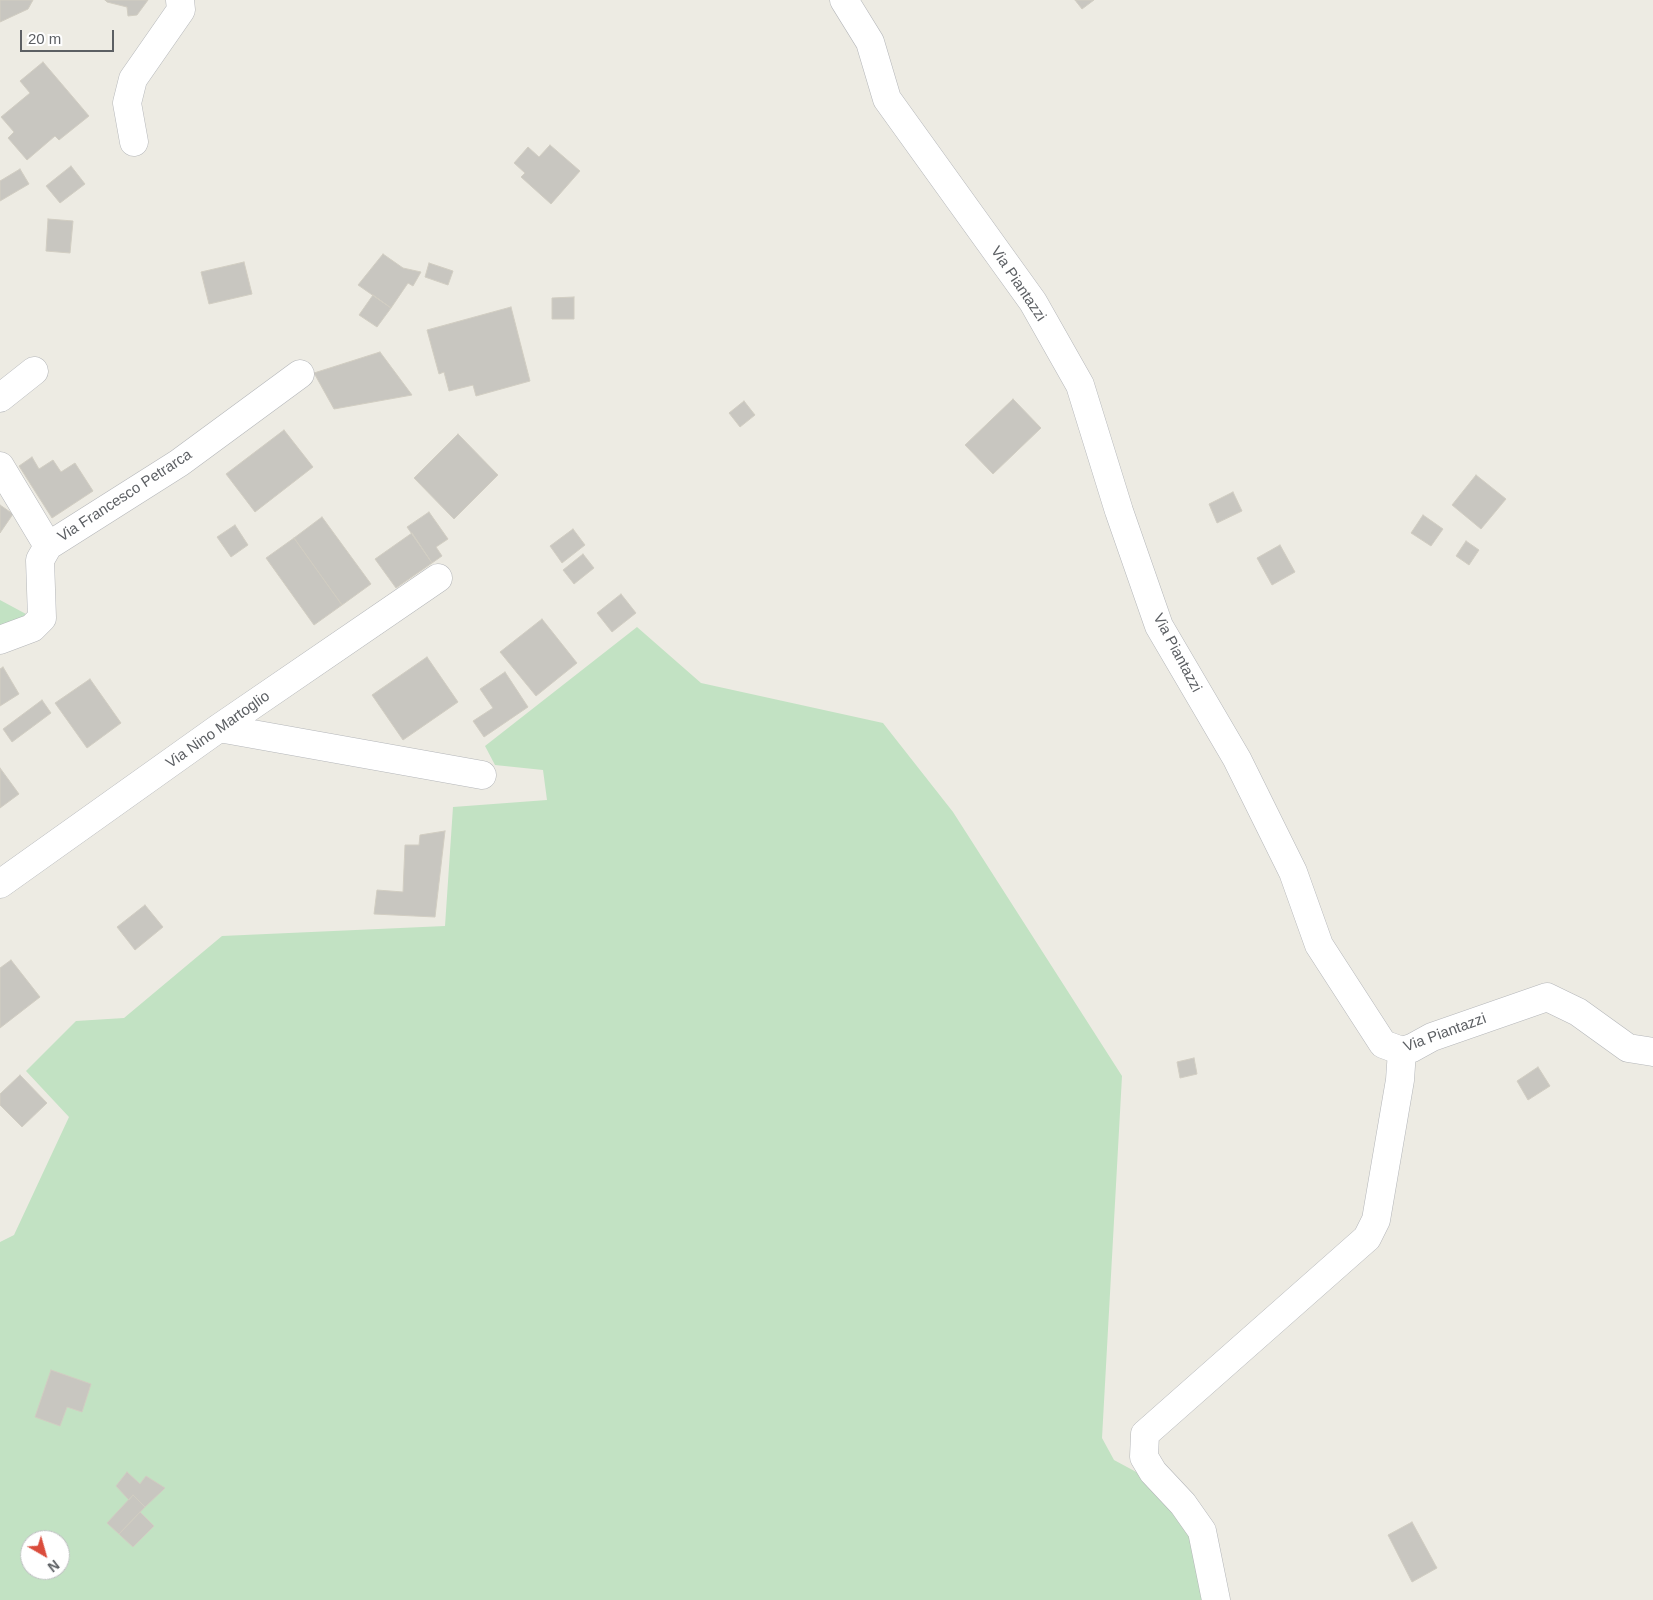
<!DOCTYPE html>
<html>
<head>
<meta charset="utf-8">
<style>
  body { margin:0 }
  #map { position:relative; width:1653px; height:1600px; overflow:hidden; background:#edebe3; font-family:Helvetica,sans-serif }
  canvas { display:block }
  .north { position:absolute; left:20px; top:1530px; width:50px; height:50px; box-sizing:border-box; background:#fff; border:1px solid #bebfc1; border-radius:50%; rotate:142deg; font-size:14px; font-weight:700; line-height:20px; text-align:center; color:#5c5f63 }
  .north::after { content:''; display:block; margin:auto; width:18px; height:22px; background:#da4c3c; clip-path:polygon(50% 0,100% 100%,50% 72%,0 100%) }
  .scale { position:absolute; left:20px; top:30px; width:94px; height:22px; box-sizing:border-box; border:2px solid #5c5f63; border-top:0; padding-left:6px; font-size:15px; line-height:18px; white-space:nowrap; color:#5c5f63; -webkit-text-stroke:4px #fff; paint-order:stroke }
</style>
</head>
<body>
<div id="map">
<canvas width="1653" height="1600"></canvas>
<div class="north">N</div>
<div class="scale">20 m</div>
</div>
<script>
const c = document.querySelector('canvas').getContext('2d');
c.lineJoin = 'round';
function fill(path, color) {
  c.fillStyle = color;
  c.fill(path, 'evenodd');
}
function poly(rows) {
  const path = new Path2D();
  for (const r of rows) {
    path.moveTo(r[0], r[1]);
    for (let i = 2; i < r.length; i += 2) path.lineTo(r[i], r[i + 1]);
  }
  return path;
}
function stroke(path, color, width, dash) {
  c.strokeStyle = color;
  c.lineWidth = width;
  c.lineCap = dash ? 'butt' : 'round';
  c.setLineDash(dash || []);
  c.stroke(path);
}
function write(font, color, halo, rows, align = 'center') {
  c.font = font + ' Helvetica,sans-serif';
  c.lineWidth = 5;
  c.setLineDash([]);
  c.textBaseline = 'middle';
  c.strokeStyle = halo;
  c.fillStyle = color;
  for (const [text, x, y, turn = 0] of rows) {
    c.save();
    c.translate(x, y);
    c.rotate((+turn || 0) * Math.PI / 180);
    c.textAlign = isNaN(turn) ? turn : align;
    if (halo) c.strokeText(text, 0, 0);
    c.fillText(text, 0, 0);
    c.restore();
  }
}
const green = poly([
  [0,600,26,614,24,621,0,629],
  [637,627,701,683,883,723,953,812,1122,1076,1102,1438,1114,1460,1140,1474,1191,1530,1206,1600,0,1600,0,1242,14,1235,69,1117,26,1071,76,1021,124,1018,222,936,445,926,453,807,547,800,543,770,495,765,485,746],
  [30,1540,60,1540,60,1570,30,1570]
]);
const building = poly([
  [0,0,33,0,28,9,0,22,0,0],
  [105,0,148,0,137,15,128,16,127,7,107,2,105,0],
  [1075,0,1094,0,1082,9,1075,0],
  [43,62,89,116,59,140,55,136,27,160,8,138,14,132,1,117,30,93,20,81,43,62],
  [550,145,580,171,551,204,521,177,525,173,514,163,528,147,539,157,550,145],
  [71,166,85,184,60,203,46,186,71,166],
  [20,169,29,184,0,201,0,181,20,169],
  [48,219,73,221,70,253,46,251,48,219],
  [383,254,403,268,421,272,413,286,408,283,391,308,358,285,383,254],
  [244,262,252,294,209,304,201,272,244,262],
  [429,263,453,271,448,285,425,277,429,263],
  [373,295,391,308,377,327,359,315,373,295],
  [574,297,574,319,552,319,552,298,574,297],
  [511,307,530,381,476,396,473,385,449,391,444,372,439,374,427,330,511,307],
  [380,352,412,395,334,409,314,373,380,352],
  [1013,399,1041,428,993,474,965,445,1013,399],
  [744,401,755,415,740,427,729,413,744,401],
  [284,430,313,467,255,512,226,474,284,430],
  [458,434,498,475,454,519,414,478,458,434],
  [32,457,39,469,53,460,61,472,75,463,93,491,52,518,19,466,32,457],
  [1476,475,1506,499,1481,529,1452,505,1476,475],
  [1233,492,1242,511,1217,523,1209,504,1233,492],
  [0,505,13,514,0,533,0,505],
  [429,512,448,539,436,547,442,556,432,563,407,527,429,512],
  [1423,515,1443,529,1431,546,1411,533,1423,515],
  [322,517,371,584,342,605,294,538,322,517],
  [235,525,248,545,231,557,217,537,235,525],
  [573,529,585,545,562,563,550,546,573,529],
  [412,533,432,563,396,588,375,559,412,533],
  [294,538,342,605,314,625,266,558,294,538],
  [1466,541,1479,550,1469,565,1456,556,1466,541],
  [1280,545,1295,572,1272,585,1257,558,1280,545],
  [583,554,594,568,574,584,563,570,583,554],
  [621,594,636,613,612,632,597,613,621,594],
  [542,619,577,663,536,696,500,652,542,619],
  [427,657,458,702,403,740,372,695,427,657],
  [3,667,19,694,0,706,0,669,3,667],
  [505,672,528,707,484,737,473,721,493,708,480,689,505,672],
  [90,679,121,723,87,748,55,703,90,679],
  [42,700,51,713,12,742,3,729,42,700],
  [0,768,19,794,0,808,0,768],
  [445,831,435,917,374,914,377,890,403,892,405,845,419,845,420,835,445,831],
  [145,905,163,927,135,950,117,927,145,905],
  [11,960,40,997,0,1028,0,968,11,960],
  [1194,1058,1197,1074,1180,1078,1177,1062,1194,1058],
  [1538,1067,1550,1086,1528,1100,1517,1081,1538,1067],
  [20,1075,47,1103,22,1127,0,1105,0,1094,20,1075],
  [51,1370,91,1384,82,1412,67,1407,60,1426,35,1417,51,1370],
  [127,1472,140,1484,146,1476,165,1488,145,1507,133,1495,129,1500,116,1486,127,1472],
  [133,1495,145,1507,119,1534,107,1523,133,1495],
  [140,1512,154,1526,133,1547,119,1534,140,1512],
  [1412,1522,1437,1568,1412,1582,1388,1535,1412,1522]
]);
const street = poly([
  [844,0,870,42,887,99,1033,302,1080,385,1119,511,1159,626,1237,759,1293,872,1319,945,1383,1044,1402,1051,1412,1048,1432,1037,1547,997,1578,1012,1628,1048,1653,1052],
  [134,142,127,103,133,79,181,10,180,0],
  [0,398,34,371],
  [0,466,48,546],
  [0,640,32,628,42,618,40,560,48,546,179,463,300,374],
  [219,728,482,775],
  [0,884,219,728,438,578],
  [1216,1600,1202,1531,1183,1504,1153,1472,1144,1457,1145,1434,1367,1238,1376,1220,1400,1080,1402,1051]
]);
const streetNames = [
  ["Via Piantazzi",1018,284,56],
  ["Via Francesco Petrarca",125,496,-33],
  ["Via Piantazzi",1177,653,62],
  ["Via Nino Martoglio",218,730,-35],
  ["Via Piantazzi",1445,1033,-20]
];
fill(green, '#c2e2c3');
fill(building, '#c8c6c0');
stroke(building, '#d1cdc2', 1);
stroke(street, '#b4b6b9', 29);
stroke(street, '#fff', 28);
write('15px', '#5c5f63', '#fff', streetNames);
</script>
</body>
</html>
